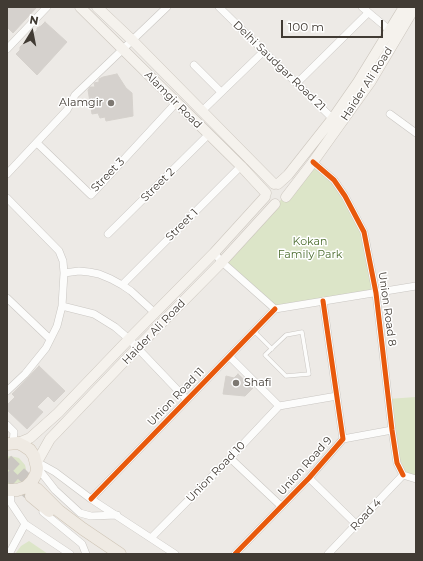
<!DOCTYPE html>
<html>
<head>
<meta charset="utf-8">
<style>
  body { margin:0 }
  #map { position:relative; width:423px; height:561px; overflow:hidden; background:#edeae6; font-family:Montserrat,sans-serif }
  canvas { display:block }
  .frame { position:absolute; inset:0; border:8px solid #413b34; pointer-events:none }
  .north { position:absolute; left:12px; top:12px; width:40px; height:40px; -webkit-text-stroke:3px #fff; paint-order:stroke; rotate:10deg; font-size:11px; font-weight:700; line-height:16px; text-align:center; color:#413b34 }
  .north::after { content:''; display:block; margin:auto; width:14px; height:18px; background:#413b34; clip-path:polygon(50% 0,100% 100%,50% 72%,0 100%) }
  .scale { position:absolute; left:281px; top:20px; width:102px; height:18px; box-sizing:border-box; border:2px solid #413b34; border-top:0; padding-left:5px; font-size:12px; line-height:14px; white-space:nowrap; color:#413b34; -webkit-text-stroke:3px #fff; paint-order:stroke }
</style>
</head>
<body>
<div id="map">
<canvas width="423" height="561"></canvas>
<div class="frame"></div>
<div class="north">N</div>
<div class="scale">100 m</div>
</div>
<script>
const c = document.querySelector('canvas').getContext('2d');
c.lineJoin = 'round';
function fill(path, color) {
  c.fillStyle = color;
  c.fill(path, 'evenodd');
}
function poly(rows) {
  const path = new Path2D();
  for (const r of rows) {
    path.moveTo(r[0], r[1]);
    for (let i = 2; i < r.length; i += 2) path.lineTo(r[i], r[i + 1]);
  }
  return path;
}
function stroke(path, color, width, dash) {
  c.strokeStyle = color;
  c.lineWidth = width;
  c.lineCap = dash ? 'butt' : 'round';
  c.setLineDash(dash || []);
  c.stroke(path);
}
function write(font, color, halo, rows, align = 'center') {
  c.font = font + ' Montserrat,sans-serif';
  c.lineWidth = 3;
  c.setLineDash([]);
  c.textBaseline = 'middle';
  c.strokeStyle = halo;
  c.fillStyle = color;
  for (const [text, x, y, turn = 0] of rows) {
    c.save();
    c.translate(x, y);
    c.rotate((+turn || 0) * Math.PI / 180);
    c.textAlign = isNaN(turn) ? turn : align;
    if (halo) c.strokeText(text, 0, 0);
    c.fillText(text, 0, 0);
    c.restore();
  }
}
const green = poly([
  [313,162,334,180,364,232,376,293,275,309,222,262,295,185],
  [416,397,416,480,403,475,397,459,388,399],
  [10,456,19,458,25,465,26,469,26,474,20,482,12,484,7,484,7,457],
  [29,541,48,554,15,554,21,546]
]);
const building = poly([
  [7,7,37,7,13,33,7,27,7,7],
  [45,22,67,42,37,75,16,54,20,50,20,47,25,42,28,42,33,36,32,35,37,30,37,28,41,26,45,22],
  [117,74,126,88,132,93,133,116,106,121,105,117,100,118,98,113,92,114,88,90,90,87,95,87,94,83,99,82,99,79,103,77,117,74],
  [39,366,65,391,54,402,48,396,37,407,43,412,27,429,7,410,7,405,15,397,12,394,39,366],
  [238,374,253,388,245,396,223,394,226,376,234,378,238,374]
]);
const primaryTunnel = poly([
  [7,460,37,489],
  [7,473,30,495]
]);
const lane = poly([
  [254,331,272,349],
  [302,332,309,374,286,376,265,355,286,335,302,332]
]);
const street = poly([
  [219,7,335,121],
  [362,7,393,33],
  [7,49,47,7],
  [194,65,221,92],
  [297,83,368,13],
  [202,111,264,51],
  [390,114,416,133],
  [37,143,91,195,176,103],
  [313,162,334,180,345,196,364,232,376,293,392,430,397,463,403,475],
  [7,174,67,110,75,95,167,7],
  [7,198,59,251,63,261,64,273,62,306,57,326,46,348,25,374,7,391],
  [108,234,208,135],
  [214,253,222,262,275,309],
  [64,273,79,271,89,272,99,274,111,279,122,285,131,291,155,313],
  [122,285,241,166],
  [7,298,50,339],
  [62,306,94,314,115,327,129,339,187,400],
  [275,309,416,286],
  [230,357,279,406,337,396],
  [7,425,14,432,13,443],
  [343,439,392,430],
  [230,458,281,506],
  [37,462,55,472,91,499,175,554],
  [37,467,55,490,80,513,91,516,117,515],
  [403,475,416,479],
  [309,478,357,525],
  [10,491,11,503,25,524,70,554],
  [91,499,275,309],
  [43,512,82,544,86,554],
  [151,538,230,458,279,406],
  [9,554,25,524],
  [235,554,309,478,343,439,323,301],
  [328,554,403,475]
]);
const secondary = poly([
  [80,7,241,166,266,193],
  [97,7,133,41,274,184],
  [278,184,288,175,333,118,358,82,404,7],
  [286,197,313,162,371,81,415,7],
  [18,443,30,438,58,413,129,339,214,253,265,197],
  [37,462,50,439,137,348,222,262,275,204]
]);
const primary = poly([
  [7,444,18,443,24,446,30,450,34,456,37,468,36,474,32,481,26,487,17,490,7,490],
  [37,489,59,511,83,529,120,554],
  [31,496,49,511]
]);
const cycleway = poly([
  [313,162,334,180,345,196,364,232,376,293,392,430,397,463,403,475],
  [91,499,275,309],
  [235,554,309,478,343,439,323,301]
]);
const markers = [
  [111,103,4,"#7d7872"],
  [236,383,4,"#7d7872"]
];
const streetNames = [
  ["Delhi Saudgar Road 21",279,66,44],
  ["Haider Ali Road",367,84,-57],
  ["Alamgir Road",173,100,45],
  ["Street 3",108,175,-46],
  ["Street 2",158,185,-45],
  ["Street 1",182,225,-45],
  ["Union Road 8",387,309,82],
  ["Haider Ali Road",154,332,-46],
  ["Union Road 11",176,397,-46],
  ["Union Road 9",305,466,-48],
  ["Union Road 10",216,472,-46],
  ["Road 4",366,515,-47]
];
const poiNames = [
  ["Alamgir",103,103],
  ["Shafi",244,383,"left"]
];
const parkNames = [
  ["Kokan",310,242],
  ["Family Park",310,255]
];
fill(green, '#dce5c8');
fill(building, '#d5d1cd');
stroke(building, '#d5d1cc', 1);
stroke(primaryTunnel, '#cbc7c2', 12, [12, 6]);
stroke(lane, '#c9c6c2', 4.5);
stroke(street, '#c9c6c2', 8);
stroke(secondary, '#ccc6be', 11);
stroke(primary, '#cec4b5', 13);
stroke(lane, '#fcfcfb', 3.5);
stroke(street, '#fcfcfb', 7);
stroke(secondary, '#f5f2ed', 10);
stroke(primary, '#efeae3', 12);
stroke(cycleway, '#e8590c', 5);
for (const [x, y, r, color] of markers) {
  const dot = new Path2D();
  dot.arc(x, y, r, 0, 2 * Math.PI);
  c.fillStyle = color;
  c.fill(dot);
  stroke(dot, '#fff', 1.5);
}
write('11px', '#413b34', '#fff', streetNames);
write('11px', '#413b34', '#fff', poiNames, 'right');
write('11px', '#4b6c2e', '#fff', parkNames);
</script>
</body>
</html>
